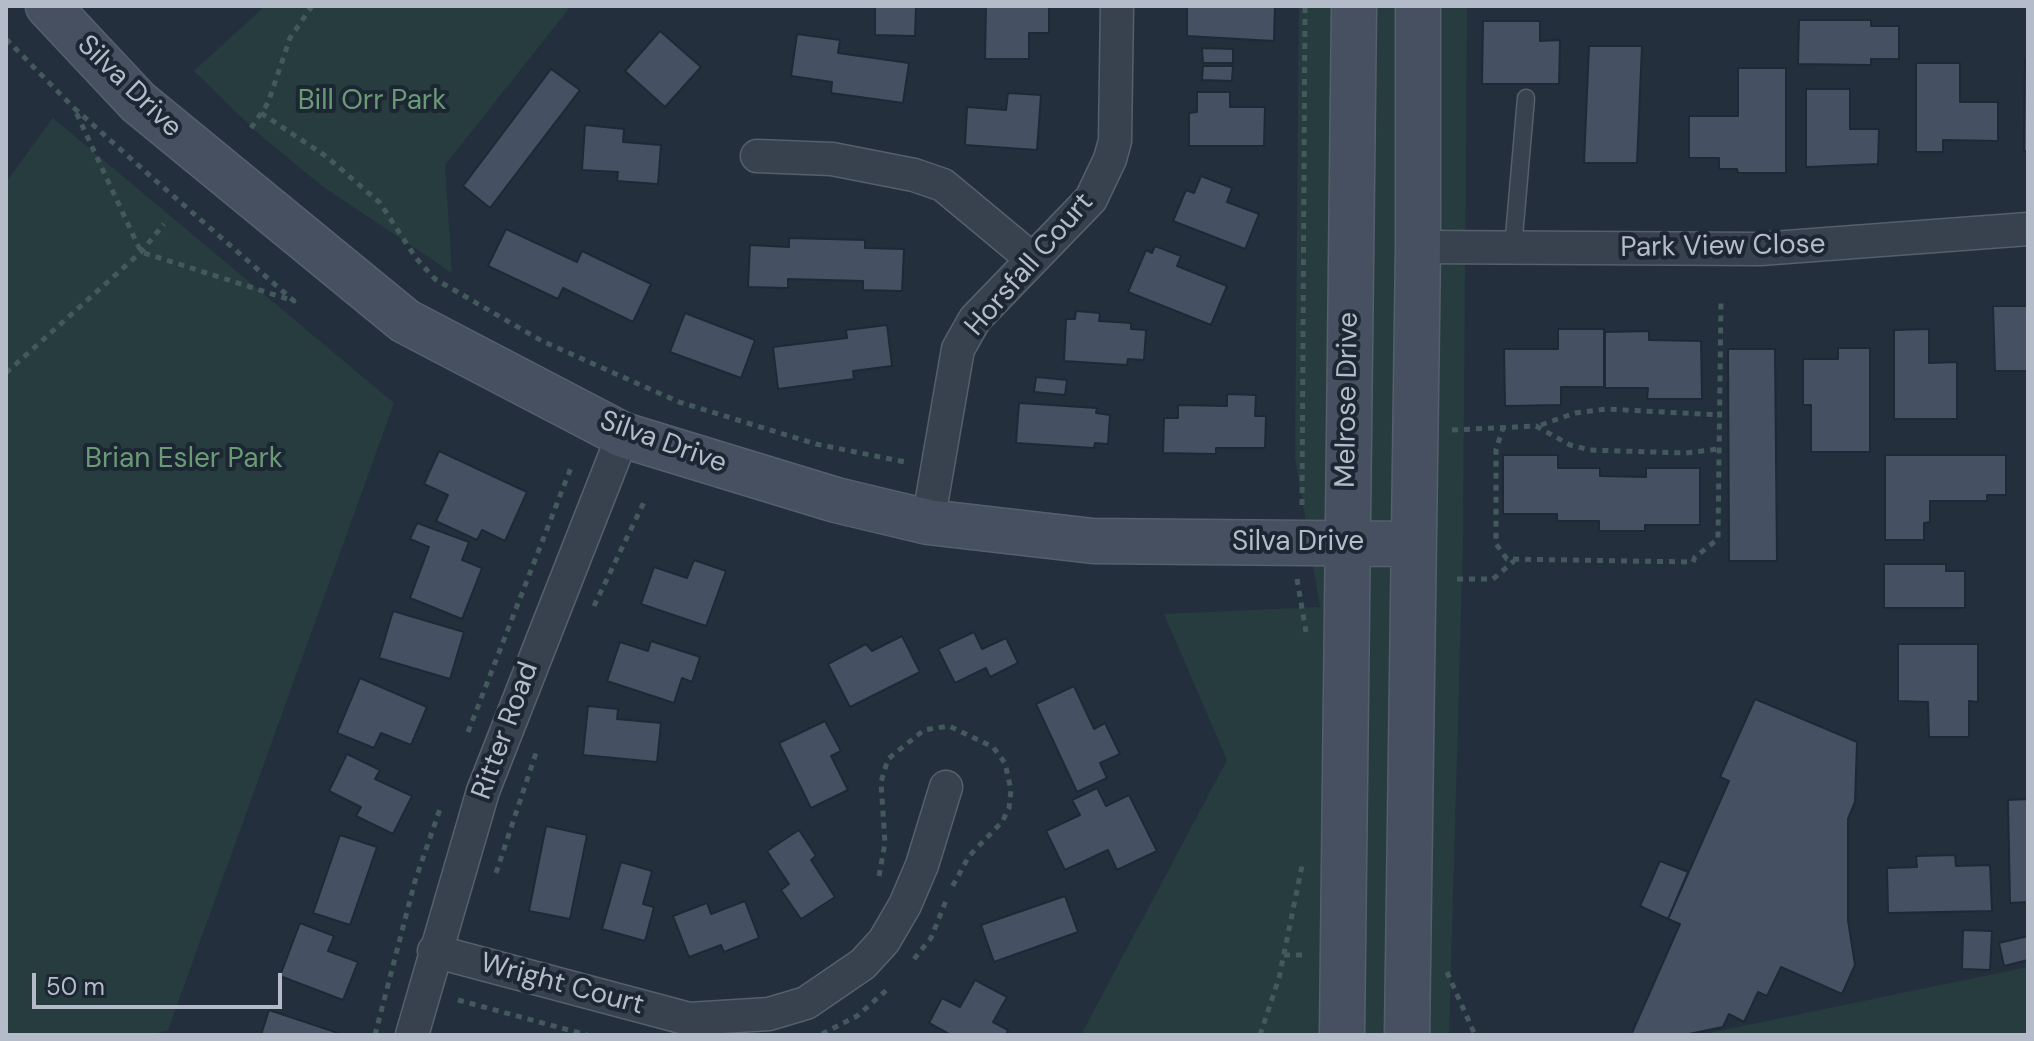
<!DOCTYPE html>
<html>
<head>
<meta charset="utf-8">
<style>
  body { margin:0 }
  #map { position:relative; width:2034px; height:1041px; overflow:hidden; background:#242f3e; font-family:"DM Sans",sans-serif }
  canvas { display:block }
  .frame { position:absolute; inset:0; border:8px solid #b4bcc9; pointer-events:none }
  .scale { position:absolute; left:32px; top:973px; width:250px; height:36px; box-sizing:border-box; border:4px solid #b4bcc9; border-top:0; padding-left:10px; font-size:24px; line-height:28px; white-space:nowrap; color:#b4bcc9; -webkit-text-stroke:6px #1d2633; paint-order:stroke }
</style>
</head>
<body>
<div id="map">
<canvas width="2034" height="1041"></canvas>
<div class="frame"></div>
<div class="scale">50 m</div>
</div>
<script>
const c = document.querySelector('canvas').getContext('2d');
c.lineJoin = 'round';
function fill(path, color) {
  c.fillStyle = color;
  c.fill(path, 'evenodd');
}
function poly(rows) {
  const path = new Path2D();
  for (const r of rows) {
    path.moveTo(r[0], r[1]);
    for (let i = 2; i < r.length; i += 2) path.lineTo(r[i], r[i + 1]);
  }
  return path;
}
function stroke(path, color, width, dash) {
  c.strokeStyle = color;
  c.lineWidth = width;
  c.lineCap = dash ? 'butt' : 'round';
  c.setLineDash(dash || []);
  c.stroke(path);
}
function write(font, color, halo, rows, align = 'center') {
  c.font = font + ' "DM Sans",sans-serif';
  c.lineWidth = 8;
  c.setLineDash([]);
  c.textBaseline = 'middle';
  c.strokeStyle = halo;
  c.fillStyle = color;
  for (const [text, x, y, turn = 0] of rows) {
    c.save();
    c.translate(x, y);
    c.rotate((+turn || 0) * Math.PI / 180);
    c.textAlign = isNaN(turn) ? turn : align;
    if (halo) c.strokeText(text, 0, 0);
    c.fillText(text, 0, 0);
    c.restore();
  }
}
const green = poly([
  [265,6,571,6,445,165,452,273,322,186,259,134,194,71],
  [1299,6,1467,6,1463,542,1449,1035,1081,1035,1227,760,1164,614,1320,607,1295,458],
  [53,118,394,403,168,1030,150,1035,6,1035,6,182],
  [2028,967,2028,1035,1699,1035,1868,1000]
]);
const building = poly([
  [875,6,916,6,915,36,875,35,875,6],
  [986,6,1049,6,1049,33,1029,33,1029,59,985,59,986,6],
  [1187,6,1275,6,1274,41,1187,36,1187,6],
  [1799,20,1871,20,1871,26,1899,26,1899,59,1871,59,1871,65,1798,64,1799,20],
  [1483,21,1540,21,1540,41,1560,40,1559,84,1482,84,1483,21],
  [660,31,701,67,665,107,625,71,660,31],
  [797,34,840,40,838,53,909,63,903,103,831,93,832,82,791,76,797,34],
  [1589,46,1642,46,1637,163,1584,163,1589,46],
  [1202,48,1233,49,1233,63,1203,63,1202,48],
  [2025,59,2028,59,2028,151,2024,151,2025,59],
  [1916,63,1960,63,1960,102,1998,102,1998,141,1943,140,1943,152,1916,152,1916,63],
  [1203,66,1233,66,1232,81,1202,80,1203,66],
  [1738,68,1786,68,1786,173,1738,173,1737,169,1719,169,1719,158,1689,158,1689,116,1738,116,1738,68],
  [551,69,580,90,490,208,463,186,551,69],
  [1806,89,1850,89,1850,129,1879,129,1878,164,1806,167,1806,89],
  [1197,92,1230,92,1230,107,1265,107,1264,146,1189,146,1189,113,1197,112,1197,92],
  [1008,93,1041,95,1037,150,965,145,967,107,1006,110,1008,93],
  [585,125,624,129,623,142,661,145,658,184,617,181,618,172,582,170,585,125],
  [1201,176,1232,188,1227,202,1259,214,1245,249,1173,221,1186,190,1194,193,1201,176],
  [506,229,577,262,582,251,651,284,633,322,563,288,558,299,488,266,506,229],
  [789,238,865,240,865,248,904,249,902,291,863,290,863,281,788,279,788,288,748,287,750,245,789,247,789,238],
  [1155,246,1181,256,1177,266,1227,286,1211,325,1128,292,1146,250,1152,253,1155,246],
  [1993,306,2028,306,2028,371,1995,371,1993,306],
  [1076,311,1100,313,1099,321,1131,323,1131,329,1146,330,1144,360,1128,359,1127,365,1064,361,1066,319,1075,319,1076,311],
  [685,313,755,340,741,378,670,352,685,313],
  [887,325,892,366,853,371,854,379,778,389,773,347,847,338,846,330,887,325],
  [1558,329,1604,329,1604,387,1561,387,1561,405,1505,406,1504,349,1558,349,1558,329],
  [1929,329,1929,363,1957,362,1957,419,1894,419,1894,330,1929,329],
  [1649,331,1649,340,1701,341,1702,399,1647,399,1648,388,1605,388,1605,332,1649,331],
  [1838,348,1870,348,1870,452,1811,452,1811,405,1803,405,1803,359,1838,359,1838,348],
  [1728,349,1775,349,1777,561,1729,561,1728,349],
  [1036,377,1067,380,1065,395,1034,392,1036,377],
  [1227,394,1256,395,1255,416,1266,416,1265,448,1216,448,1216,454,1163,453,1164,418,1178,418,1178,405,1227,406,1227,394],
  [1019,403,1097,408,1096,413,1110,415,1108,444,1095,443,1094,448,1016,443,1019,403],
  [439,451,527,492,505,541,482,530,477,540,436,521,448,495,424,484,439,451],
  [1503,455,1558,455,1558,468,1600,468,1600,476,1646,477,1646,468,1700,468,1700,525,1645,525,1645,531,1599,531,1599,521,1557,521,1557,514,1503,514,1503,455],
  [1885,455,2006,455,2006,495,1987,495,1987,501,1930,501,1930,522,1924,523,1924,540,1885,540,1885,455],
  [417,523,469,542,462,560,482,568,462,619,410,598,429,547,410,539,417,523],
  [694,560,726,571,706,626,641,604,654,567,687,578,694,560],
  [1884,564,1946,564,1946,571,1965,571,1965,608,1884,608,1884,564],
  [393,611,464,632,450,679,379,658,393,611],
  [974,632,982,649,1006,638,1018,663,990,677,986,668,955,683,938,649,974,632],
  [902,636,920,672,850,707,828,664,866,644,872,651,902,636],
  [651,641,700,657,692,682,682,678,674,703,607,681,620,642,648,651,651,641],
  [1898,644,1978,644,1978,702,1969,701,1969,737,1929,737,1928,702,1898,701,1898,644],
  [360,678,427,707,411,745,381,733,374,748,337,733,360,678],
  [1074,686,1094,729,1105,723,1120,754,1100,763,1107,778,1077,792,1036,704,1074,686],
  [1755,699,1857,742,1855,802,1848,819,1848,920,1855,965,1842,994,1781,967,1767,996,1758,992,1744,1022,1729,1014,1723,1027,1684,1035,1631,1035,1680,924,1668,919,1729,781,1720,777,1755,699],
  [588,706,618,709,617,719,661,723,657,762,583,755,588,706],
  [825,721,841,751,831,756,848,790,811,808,779,743,825,721],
  [347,754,380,770,375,779,412,796,393,834,356,816,361,807,329,791,347,754],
  [1097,788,1106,806,1129,795,1157,851,1117,870,1108,850,1065,870,1046,831,1080,815,1072,800,1097,788],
  [2028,799,2028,902,2010,903,2008,800,2028,799],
  [546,826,587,835,570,919,529,911,546,826],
  [799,830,816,856,811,860,835,897,801,919,781,890,789,884,767,851,799,830],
  [340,835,377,847,350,925,313,913,340,835],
  [1955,855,1956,866,1990,865,1992,911,1888,913,1887,868,1917,867,1916,856,1955,855],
  [1660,861,1688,872,1668,919,1640,906,1660,861],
  [621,862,652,871,643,904,654,907,645,941,602,929,621,862],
  [1065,896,1078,932,994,962,981,925,1065,896],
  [745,901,759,938,724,952,721,945,689,957,673,916,707,903,711,914,745,901],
  [300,923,334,936,328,951,358,962,343,1000,280,976,300,923],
  [1963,930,1992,931,1990,970,1962,969,1963,930],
  [2028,936,2028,960,2004,966,1999,943,2028,936],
  [975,980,1007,997,993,1022,1008,1030,1006,1035,951,1035,929,1023,942,998,960,1007,975,980],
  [269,1010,338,1033,337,1035,261,1035,269,1010]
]);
const path = poly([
  [6,39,74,108],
  [74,108,155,180,294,301,141,252,74,108],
  [261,113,327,157,380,203,416,258,435,279,542,341,679,402,816,444,905,462],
  [251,128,268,103,290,38,312,6],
  [6,373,141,252,164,224],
  [1541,425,1575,413,1606,409,1720,415],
  [1504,426,1496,449,1496,544,1507,559,1693,562,1695,557,1718,539,1721,301],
  [1452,430,1536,426,1570,445,1590,450,1686,453,1719,449],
  [1302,505,1305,6],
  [1297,579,1306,632],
  [1457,579,1493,579,1514,561],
  [594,606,645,500],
  [468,732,572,465],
  [496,873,536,753],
  [879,876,885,843,881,782,888,759,924,730,949,726,993,747,1005,763,1011,790,1009,808,1002,822,969,856,951,889],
  [1284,955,1307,955],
  [914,959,931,938,947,898],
  [1447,972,1475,1035],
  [458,1000,587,1035],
  [822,1034,857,1016,889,988],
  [375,1035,415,881,440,809],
  [1260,1035,1279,978,1302,866]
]);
const lane = poly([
  [1513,248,1526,98]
]);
const street = poly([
  [757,156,832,159,914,175,943,185,1032,259],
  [1418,247,1760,249,2028,229],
  [928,522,958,349,975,319,1091,199,1110,159,1115,141,1117,6],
  [434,951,689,1019,769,1014,806,1003,863,964,884,941,905,905,922,865,946,787],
  [412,1035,483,791,623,435]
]);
const secondary = poly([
  [48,6,138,102,405,321,623,435,836,500,928,522,1093,541,1413,544],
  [1342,1035,1354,6],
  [1407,1035,1418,247,1418,6]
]);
const streetNames = [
  ["Silva Drive",129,87,44],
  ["Park View Close",1723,247,-1],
  ["Horsfall Court",1030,265,-49],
  ["Melrose Drive",1348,400,-89],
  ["Silva Drive",663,443,20],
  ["Silva Drive",1298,543],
  ["Ritter Road",506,731,-70],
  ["Wright Court",562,985,15]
];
const parkNames = [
  ["Bill Orr Park",372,102],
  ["Brian Esler Park",184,460]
];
fill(green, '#263c3f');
fill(building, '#455162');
stroke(building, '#1f2835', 2);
stroke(lane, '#565f6c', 19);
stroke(street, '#565f6c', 35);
stroke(secondary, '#565f6c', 47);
stroke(path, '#44595c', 5, [6, 6]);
stroke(lane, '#38414e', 16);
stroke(street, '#38414e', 32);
stroke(secondary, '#465061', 44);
write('28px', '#b4bcc9', '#1d2633', streetNames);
write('28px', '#6b9a76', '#1d2633', parkNames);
</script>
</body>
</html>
